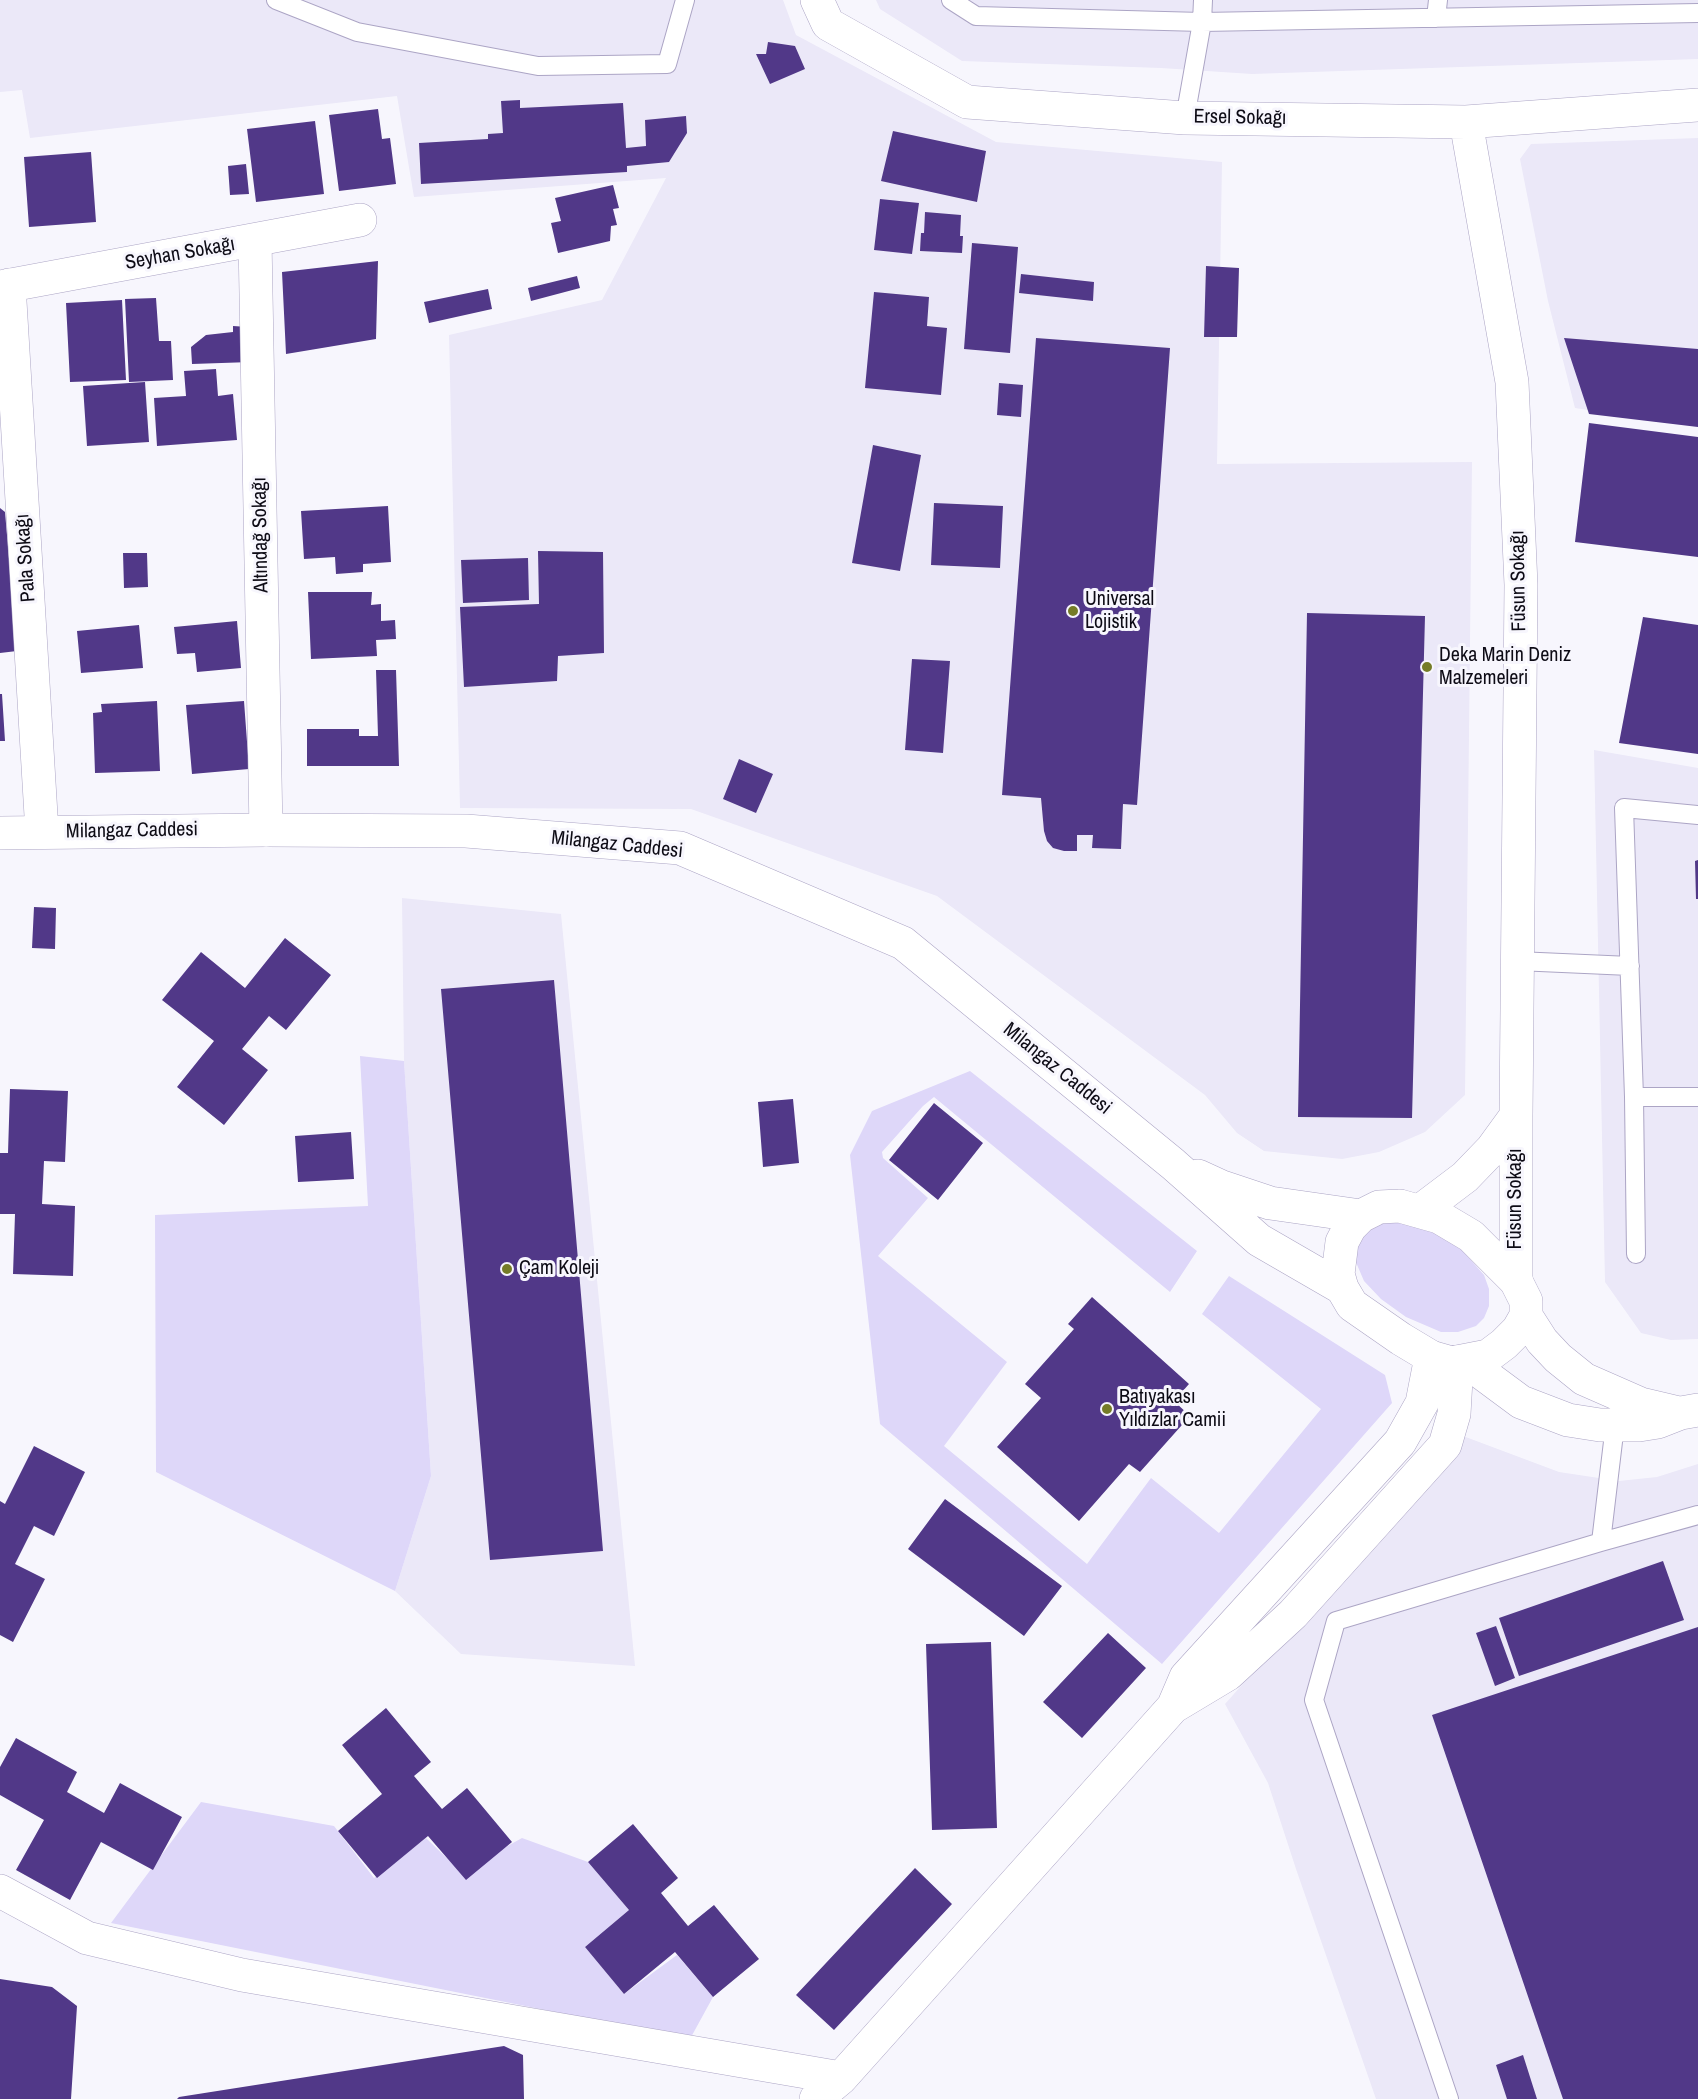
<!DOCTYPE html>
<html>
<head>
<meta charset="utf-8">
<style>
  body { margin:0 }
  canvas { display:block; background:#f7f6fd }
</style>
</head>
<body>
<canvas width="1698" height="2099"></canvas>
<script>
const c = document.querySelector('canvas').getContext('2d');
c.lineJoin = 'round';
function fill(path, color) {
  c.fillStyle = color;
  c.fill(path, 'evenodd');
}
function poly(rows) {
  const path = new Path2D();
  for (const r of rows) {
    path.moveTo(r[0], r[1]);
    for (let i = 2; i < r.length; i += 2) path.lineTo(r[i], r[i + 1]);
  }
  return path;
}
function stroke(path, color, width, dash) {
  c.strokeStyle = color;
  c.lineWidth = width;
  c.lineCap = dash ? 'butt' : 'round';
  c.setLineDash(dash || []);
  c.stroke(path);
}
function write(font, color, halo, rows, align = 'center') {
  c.font = font + ' "Archivo Narrow",sans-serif';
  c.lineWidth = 6;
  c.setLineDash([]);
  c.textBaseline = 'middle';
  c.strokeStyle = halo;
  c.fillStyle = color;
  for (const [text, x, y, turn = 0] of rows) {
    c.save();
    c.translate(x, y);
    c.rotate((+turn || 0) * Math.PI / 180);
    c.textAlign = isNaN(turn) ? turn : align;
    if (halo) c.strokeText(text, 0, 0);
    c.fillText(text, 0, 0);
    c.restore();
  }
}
const built = poly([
  [0,0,783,0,796,35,996,142,1222,162,1217,464,1472,462,1465,1095,1425,1132,1379,1152,1342,1159,1264,1151,1237,1133,1205,1095,937,896,691,809,460,808,449,335,602,300,666,178,414,197,397,96,30,138,22,90,0,92],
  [876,0,1698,0,1698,59,1252,74,1161,68,962,61,880,9],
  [1698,138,1698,427,1575,408,1548,301,1520,159,1531,144],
  [1594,750,1698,768,1698,1339,1671,1340,1641,1333,1605,1282],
  [402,898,561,914,635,1666,461,1654,395,1591,431,1476,404,1061],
  [1463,1436,1559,1472,1619,1481,1657,1477,1698,1464,1698,2099,1376,2099,1296,1869,1268,1783,1225,1704]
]);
const green = poly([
  [360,1056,404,1061,431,1476,395,1591,156,1472,155,1215,368,1206],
  [970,1071,1197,1251,1170,1292,934,1097,923,1106,882,1152,883,1158,928,1198,878,1256,1007,1362,944,1446,1087,1564,1151,1478,1219,1533,1321,1409,1202,1314,1229,1276,1385,1375,1392,1403,1162,1664,880,1424,850,1155,872,1111],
  [1378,1219,1418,1223,1455,1242,1484,1275,1489,1289,1489,1306,1484,1318,1476,1326,1458,1332,1441,1332,1406,1317,1381,1299,1364,1281,1355,1260,1358,1237],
  [201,1802,334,1826,374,1878,426,1838,461,1872,522,1838,588,1862,629,1910,585,1947,624,1994,677,1955,713,1997,690,2039,111,1923]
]);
const building = poly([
  [768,42,795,46,805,69,770,84,756,54,766,54],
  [520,100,520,108,623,103,626,148,646,146,645,120,686,116,687,133,669,162,627,166,627,172,421,184,419,143,488,139,488,134,503,133,501,101],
  [378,109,382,139,390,138,396,184,339,191,329,115],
  [315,121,324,194,256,202,247,129],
  [893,131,986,151,977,202,881,181],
  [91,152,96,222,29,227,24,157],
  [246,164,249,194,230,195,228,166],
  [613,185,619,208,613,209,617,225,611,226,610,241,558,253,551,223,561,221,555,198],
  [880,199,919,203,912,254,874,250],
  [925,212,961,215,960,236,963,236,962,253,920,251,921,233,924,233],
  [972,243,1018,247,1010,353,964,349],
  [378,261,376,339,286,354,282,272],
  [1206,266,1239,268,1237,337,1204,337],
  [1021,274,1094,282,1093,301,1019,293],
  [577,276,580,288,531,301,528,288],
  [488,289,492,309,429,323,424,302],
  [874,292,929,297,927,326,947,328,941,395,865,388],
  [156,298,159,341,171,341,173,380,129,382,125,299],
  [122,300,126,380,70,382,66,303],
  [233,326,248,327,251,362,192,364,191,347,206,335,233,332],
  [1036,338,1170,348,1137,805,1123,804,1121,849,1092,848,1093,835,1077,835,1077,851,1064,851,1053,848,1047,841,1044,831,1041,798,1002,795],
  [1564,338,1698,349,1698,427,1589,414],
  [216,369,218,396,233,394,237,440,157,446,154,398,186,396,184,371],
  [145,382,149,442,87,446,83,386],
  [999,383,1023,385,1021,417,997,415],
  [1589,423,1698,437,1698,557,1575,542],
  [873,445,921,455,900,571,852,563],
  [934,503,1003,506,1000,568,931,565],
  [388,506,391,562,363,564,363,572,336,574,335,557,304,559,301,511],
  [0,508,5,512,17,651,0,653],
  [538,551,603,552,604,653,558,656,557,681,464,687,460,607,539,604],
  [123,553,147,553,148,587,124,588],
  [528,558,529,600,463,603,461,560],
  [308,592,372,592,371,605,381,604,381,621,395,620,396,639,376,640,377,656,311,659],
  [1307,613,1425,616,1412,1118,1298,1117],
  [1643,617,1698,625,1698,754,1619,743],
  [237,621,241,668,197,672,195,653,177,654,174,627],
  [139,625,143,668,81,673,77,631],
  [912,659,950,661,943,753,905,750],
  [376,670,396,670,399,766,307,766,307,729,359,729,359,736,378,736],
  [0,694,2,694,5,741,0,741],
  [157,701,160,771,95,773,93,713,102,712,101,704],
  [244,701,249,769,192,774,186,705],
  [739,759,773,774,756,813,723,799],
  [1698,860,1698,899,1696,899,1695,861],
  [34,907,56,908,55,949,32,948],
  [285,938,331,975,286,1030,269,1016,242,1049,268,1070,224,1125,177,1087,214,1041,162,1000,201,952,245,988],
  [554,980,603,1551,490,1560,441,989],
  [10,1089,68,1091,65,1162,44,1161,42,1204,75,1206,73,1276,13,1274,15,1214,0,1214,0,1153,8,1153],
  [793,1099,799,1163,763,1167,758,1102],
  [934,1103,983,1143,938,1200,889,1160],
  [351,1132,354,1179,298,1182,295,1136],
  [1092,1297,1189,1384,1174,1401,1190,1416,1140,1472,1129,1464,1079,1521,997,1447,1041,1398,1025,1384,1074,1329,1068,1324],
  [34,1446,85,1472,54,1536,34,1526,15,1564,45,1579,13,1642,0,1635,0,1501,5,1504],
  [945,1499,1062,1586,1024,1636,908,1549],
  [1663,1561,1684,1620,1519,1676,1499,1618],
  [1496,1626,1515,1678,1495,1686,1476,1633],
  [1698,1627,1698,2099,1563,2099,1432,1715],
  [1108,1633,1146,1668,1082,1738,1043,1702],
  [991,1642,997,1828,932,1830,926,1644],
  [386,1708,431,1762,414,1776,442,1809,467,1788,512,1842,466,1880,428,1836,377,1878,338,1831,382,1794,342,1745],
  [16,1738,77,1772,67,1792,104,1813,120,1783,182,1817,153,1870,101,1842,70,1900,16,1870,44,1820,0,1795,0,1767],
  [633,1824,678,1878,661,1893,688,1926,714,1905,759,1959,713,1997,675,1952,624,1994,585,1947,629,1910,588,1862],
  [915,1868,952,1904,834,2030,796,1995],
  [0,1979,52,1987,77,2006,71,2099,0,2099],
  [504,2046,523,2055,524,2099,177,2099,179,2097],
  [1523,2055,1537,2099,1507,2099,1496,2065]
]);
const service = poly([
  [276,0,357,32,538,66,667,64,685,0],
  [951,0,976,16,1202,22,1698,13],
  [1436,18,1438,0],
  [1185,118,1202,22,1203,0],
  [1698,815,1624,808,1634,1097,1698,1097],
  [1517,961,1630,966],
  [1634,1097,1636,1254],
  [1601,1542,1615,1425],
  [1449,2099,1314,1700,1336,1621,1601,1542,1698,1515]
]);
const minor = poly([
  [817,0,828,24,967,102,1185,118,1466,122,1698,105],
  [1466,122,1512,382,1521,585,1516,1116,1516,1281],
  [255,240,266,830],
  [9,285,42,832],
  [0,287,360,220],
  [1420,1211,1465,1177,1492,1149,1516,1116],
  [1174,1705,1186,1677,1400,1442,1422,1403,1431,1357],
  [0,1891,87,1938,242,1975,841,2078],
  [816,2099,841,2078,1173,1707,1228,1674,1293,1614,1445,1445,1454,1414,1457,1362]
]);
const tertiary = poly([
  [0,833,266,830,466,831,680,848,903,943,1173,1164,1259,1240,1342,1288],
  [1198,1176,1222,1187,1270,1203,1361,1216],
  [1400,1206,1439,1217,1471,1236,1516,1281,1526,1301,1526,1316,1518,1330,1504,1344,1488,1356,1452,1363,1431,1357,1401,1339,1352,1305,1342,1288,1338,1274,1342,1242,1350,1227,1361,1216,1379,1207,1400,1206],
  [1526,1316,1542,1341,1558,1358,1584,1379,1641,1404,1679,1413],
  [1467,1362,1521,1402,1568,1420,1600,1425,1639,1425,1658,1422,1681,1413,1698,1410]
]);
const markers = [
  [1073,611,6,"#757c27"],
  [1427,667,6,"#757c27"],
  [507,1269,6,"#757c27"],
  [1107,1409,6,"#757c27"]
];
const streetNames = [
  ["Ersel Sokağı",1240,118,1],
  ["Seyhan Sokağı",180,254,-10],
  ["Altındağ Sokağı",261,535,-91],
  ["Pala Sokağı",26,558,-94],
  ["Füsun Sokağı",1519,581,-91],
  ["Milangaz Caddesi",132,831,-1],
  ["Milangaz Caddesi",617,845,6],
  ["Milangaz Caddesi",1057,1069,39],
  ["Füsun Sokağı",1516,1199,-90]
];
const poiNames = [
  ["Universal",1085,600],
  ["Lojistik",1085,623],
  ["Deka Marin Deniz",1439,656],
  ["Malzemeleri",1439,679],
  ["Çam Koleji",519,1269],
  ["Batıyakası",1119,1398],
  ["Yıldızlar Camii",1119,1421]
];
fill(built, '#ebe8f8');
fill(green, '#ded7f9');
fill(building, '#513888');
stroke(service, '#aca5c5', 20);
stroke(minor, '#aca5c5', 34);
stroke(tertiary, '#aca5c5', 34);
stroke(service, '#fff', 18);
stroke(minor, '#fff', 33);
stroke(tertiary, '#fff', 33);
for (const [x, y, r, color] of markers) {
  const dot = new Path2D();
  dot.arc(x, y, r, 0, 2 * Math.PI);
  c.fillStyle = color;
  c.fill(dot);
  stroke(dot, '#f7f6fd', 2);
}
write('20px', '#0d0b15', '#f7f6fd', streetNames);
write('20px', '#0d0b15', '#f7f6fd', poiNames, 'left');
</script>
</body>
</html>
